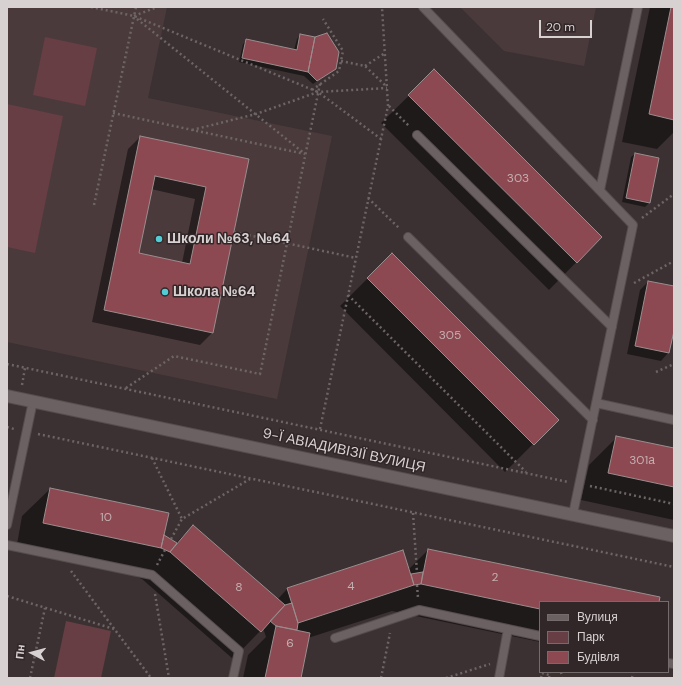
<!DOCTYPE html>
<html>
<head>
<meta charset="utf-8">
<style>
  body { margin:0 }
  #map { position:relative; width:681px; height:685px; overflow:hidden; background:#3b3132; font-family:"DM Sans",sans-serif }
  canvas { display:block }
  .frame { position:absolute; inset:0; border:8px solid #d7d1d1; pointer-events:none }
  .legend { position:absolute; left:539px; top:601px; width:130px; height:72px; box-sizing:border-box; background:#312728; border:1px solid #736b6c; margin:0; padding:5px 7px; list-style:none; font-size:12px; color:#d7d1d1 }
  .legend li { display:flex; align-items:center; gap:8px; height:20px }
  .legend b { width:20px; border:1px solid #736b6c }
  .north { position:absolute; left:12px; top:633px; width:40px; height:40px; -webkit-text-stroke:3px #312728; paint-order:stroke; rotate:276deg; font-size:11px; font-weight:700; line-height:16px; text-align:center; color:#d7d1d1 }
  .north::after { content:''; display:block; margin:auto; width:14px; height:18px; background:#d7d1d1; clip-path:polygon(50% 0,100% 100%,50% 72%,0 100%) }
  .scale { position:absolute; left:539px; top:20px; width:53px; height:18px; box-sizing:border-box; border:2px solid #d7d1d1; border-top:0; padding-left:5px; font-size:12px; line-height:14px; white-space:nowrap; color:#d7d1d1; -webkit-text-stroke:3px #312728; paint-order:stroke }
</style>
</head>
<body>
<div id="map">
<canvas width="681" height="685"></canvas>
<div class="frame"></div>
<ul class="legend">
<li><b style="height:5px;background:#6c6162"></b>Вулиця</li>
<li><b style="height:11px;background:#663e43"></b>Парк</li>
<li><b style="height:11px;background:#8d4952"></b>Будівля</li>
</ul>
<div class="north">Пн</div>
<div class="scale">20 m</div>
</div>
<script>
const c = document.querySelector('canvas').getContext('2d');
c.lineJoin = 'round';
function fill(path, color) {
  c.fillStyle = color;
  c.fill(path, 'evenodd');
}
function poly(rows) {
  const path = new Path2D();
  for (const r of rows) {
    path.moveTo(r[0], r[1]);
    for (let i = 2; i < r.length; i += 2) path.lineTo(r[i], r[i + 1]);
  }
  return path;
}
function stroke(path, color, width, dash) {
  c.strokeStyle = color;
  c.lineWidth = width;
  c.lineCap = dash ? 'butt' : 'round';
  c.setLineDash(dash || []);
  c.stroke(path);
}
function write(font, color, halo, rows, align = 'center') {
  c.font = font + ' "DM Sans",sans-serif';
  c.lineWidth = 3;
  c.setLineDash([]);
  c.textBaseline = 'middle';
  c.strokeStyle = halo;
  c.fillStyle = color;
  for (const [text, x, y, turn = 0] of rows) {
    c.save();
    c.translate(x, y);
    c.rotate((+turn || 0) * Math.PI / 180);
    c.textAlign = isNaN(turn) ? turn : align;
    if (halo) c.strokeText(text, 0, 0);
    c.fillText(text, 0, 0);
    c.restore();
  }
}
const built = poly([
  [7,7,167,7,148,98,332,136,277,399,7,342],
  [460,7,596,7,584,66,504,51]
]);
const green = poly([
  [45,37,97,48,85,106,33,95],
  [7,104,63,116,35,253,7,247],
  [66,621,111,631,101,678,54,678]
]);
const shadow = poly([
  [650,7,674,7,674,132,657,149,622,142],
  [300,35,335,69,313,84,304,76,239,62,243,44,247,40,294,50,297,39],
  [434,71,601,237,549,290,381,123],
  [140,137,248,160,212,333,200,345,92,322,128,149],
  [151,189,195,199,182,263,138,253],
  [635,154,658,158,649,203,645,207,622,202,631,157],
  [392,254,557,420,505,472,340,306],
  [648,282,674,287,674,326,668,353,661,361,627,354,640,290],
  [617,437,674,449,674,520,581,500,589,465],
  [50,489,163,536,176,543,193,526,277,600,287,589,408,570,428,550,658,602,540,602,540,642,392,611,308,638,300,678,243,678,248,655,266,637,263,628,233,659,142,579,133,575,16,550,22,516]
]);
const building = poly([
  [671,7,674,7,674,120,649,114,671,7],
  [327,33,339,52,336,69,317,81,308,72,315,37,327,33],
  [300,34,315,37,308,72,242,58,246,39,297,50,300,34],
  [434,69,602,237,577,263,408,95,434,69],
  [140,136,249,159,213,333,104,310,140,136],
  [155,176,206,187,190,264,139,253,155,176],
  [635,153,659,158,650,203,626,198,635,153],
  [392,253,559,420,534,445,367,278,392,253],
  [648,281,674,286,674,331,669,353,635,346,648,281],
  [616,436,674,448,674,487,608,473,616,436],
  [50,488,169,513,161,548,43,523,50,488],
  [193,525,285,605,261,632,170,552,193,525],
  [164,535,177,543,170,552,161,548,164,535],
  [428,549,660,597,659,602,540,602,540,609,421,584,428,549],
  [403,550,414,585,298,623,287,588,403,550],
  [423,572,421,584,414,585,411,574,423,572],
  [292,603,298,623,297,630,276,626,270,621,285,605,292,603],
  [276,626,310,633,301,678,265,678,276,626]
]);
const path = poly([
  [91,7,134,16,318,92,381,139],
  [134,16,157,7],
  [137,19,305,154],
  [341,61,365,66,387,87],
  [365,66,385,53],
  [312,90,339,71,343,51,323,19],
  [389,106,409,126],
  [113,113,305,154],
  [192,130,256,114,318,92,387,88],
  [368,198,400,229],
  [94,205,136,7],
  [642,218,674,194],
  [234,232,356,258],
  [634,283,674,261],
  [348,295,526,472],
  [7,364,568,482],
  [656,372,674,364],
  [22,385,25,368],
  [126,388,174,356,260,374,320,84],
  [7,427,14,429],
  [320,429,388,106,382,7],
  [38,434,674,567],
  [152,458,182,519],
  [590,486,674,504],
  [413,513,417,573],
  [171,539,182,519,250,479],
  [157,565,165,550],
  [71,571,151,678],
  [417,585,418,598],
  [155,594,169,678],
  [7,596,114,629],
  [561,672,562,678],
  [30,678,45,608],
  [381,678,390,633],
  [446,678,490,664],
  [541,678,542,673,549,675],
  [549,678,550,672],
  [632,678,633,672]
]);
const lane = poly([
  [423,7,633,225,573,514],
  [417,135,612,327],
  [600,190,638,7],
  [408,237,593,420],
  [596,403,674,420],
  [7,525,33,401],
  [7,545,152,575,239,651,233,678],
  [335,638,419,610,540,636],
  [668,663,674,664],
  [499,678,508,629]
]);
const street = poly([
  [7,396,674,536]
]);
const markers = [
  [159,239,4,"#52ccd5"],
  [165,292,4,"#52ccd5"]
];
const numberNames = [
  ["303",518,179],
  ["305",450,336],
  ["301а",642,461],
  ["10",106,518],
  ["2",495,578],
  ["4",351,587],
  ["8",239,588],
  ["6",290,644]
];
const poiNames = [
  ["Школи №63, №64",167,239],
  ["Школа №64",173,292]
];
const streetNames = [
  ["9-Ї АВІАДИВІЗІЇ ВУЛИЦЯ",344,451,12]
];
fill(built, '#4b3a3c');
fill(green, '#663e43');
fill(shadow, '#0007');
fill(building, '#8d4952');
stroke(building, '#998d8e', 1);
stroke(lane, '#554d4d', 10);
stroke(street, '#554d4d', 14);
stroke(path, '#6d6565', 2.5, [2, 3]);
stroke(lane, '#6c6162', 8);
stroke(street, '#6c6162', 12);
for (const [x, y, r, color] of markers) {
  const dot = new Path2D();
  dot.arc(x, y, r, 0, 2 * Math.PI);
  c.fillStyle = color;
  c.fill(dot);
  stroke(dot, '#312728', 1.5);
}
write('12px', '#c4afb1', null, numberNames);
write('bold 14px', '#d7d1d1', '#312728', poiNames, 'left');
write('14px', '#d7d1d1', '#312728', streetNames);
</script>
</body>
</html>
